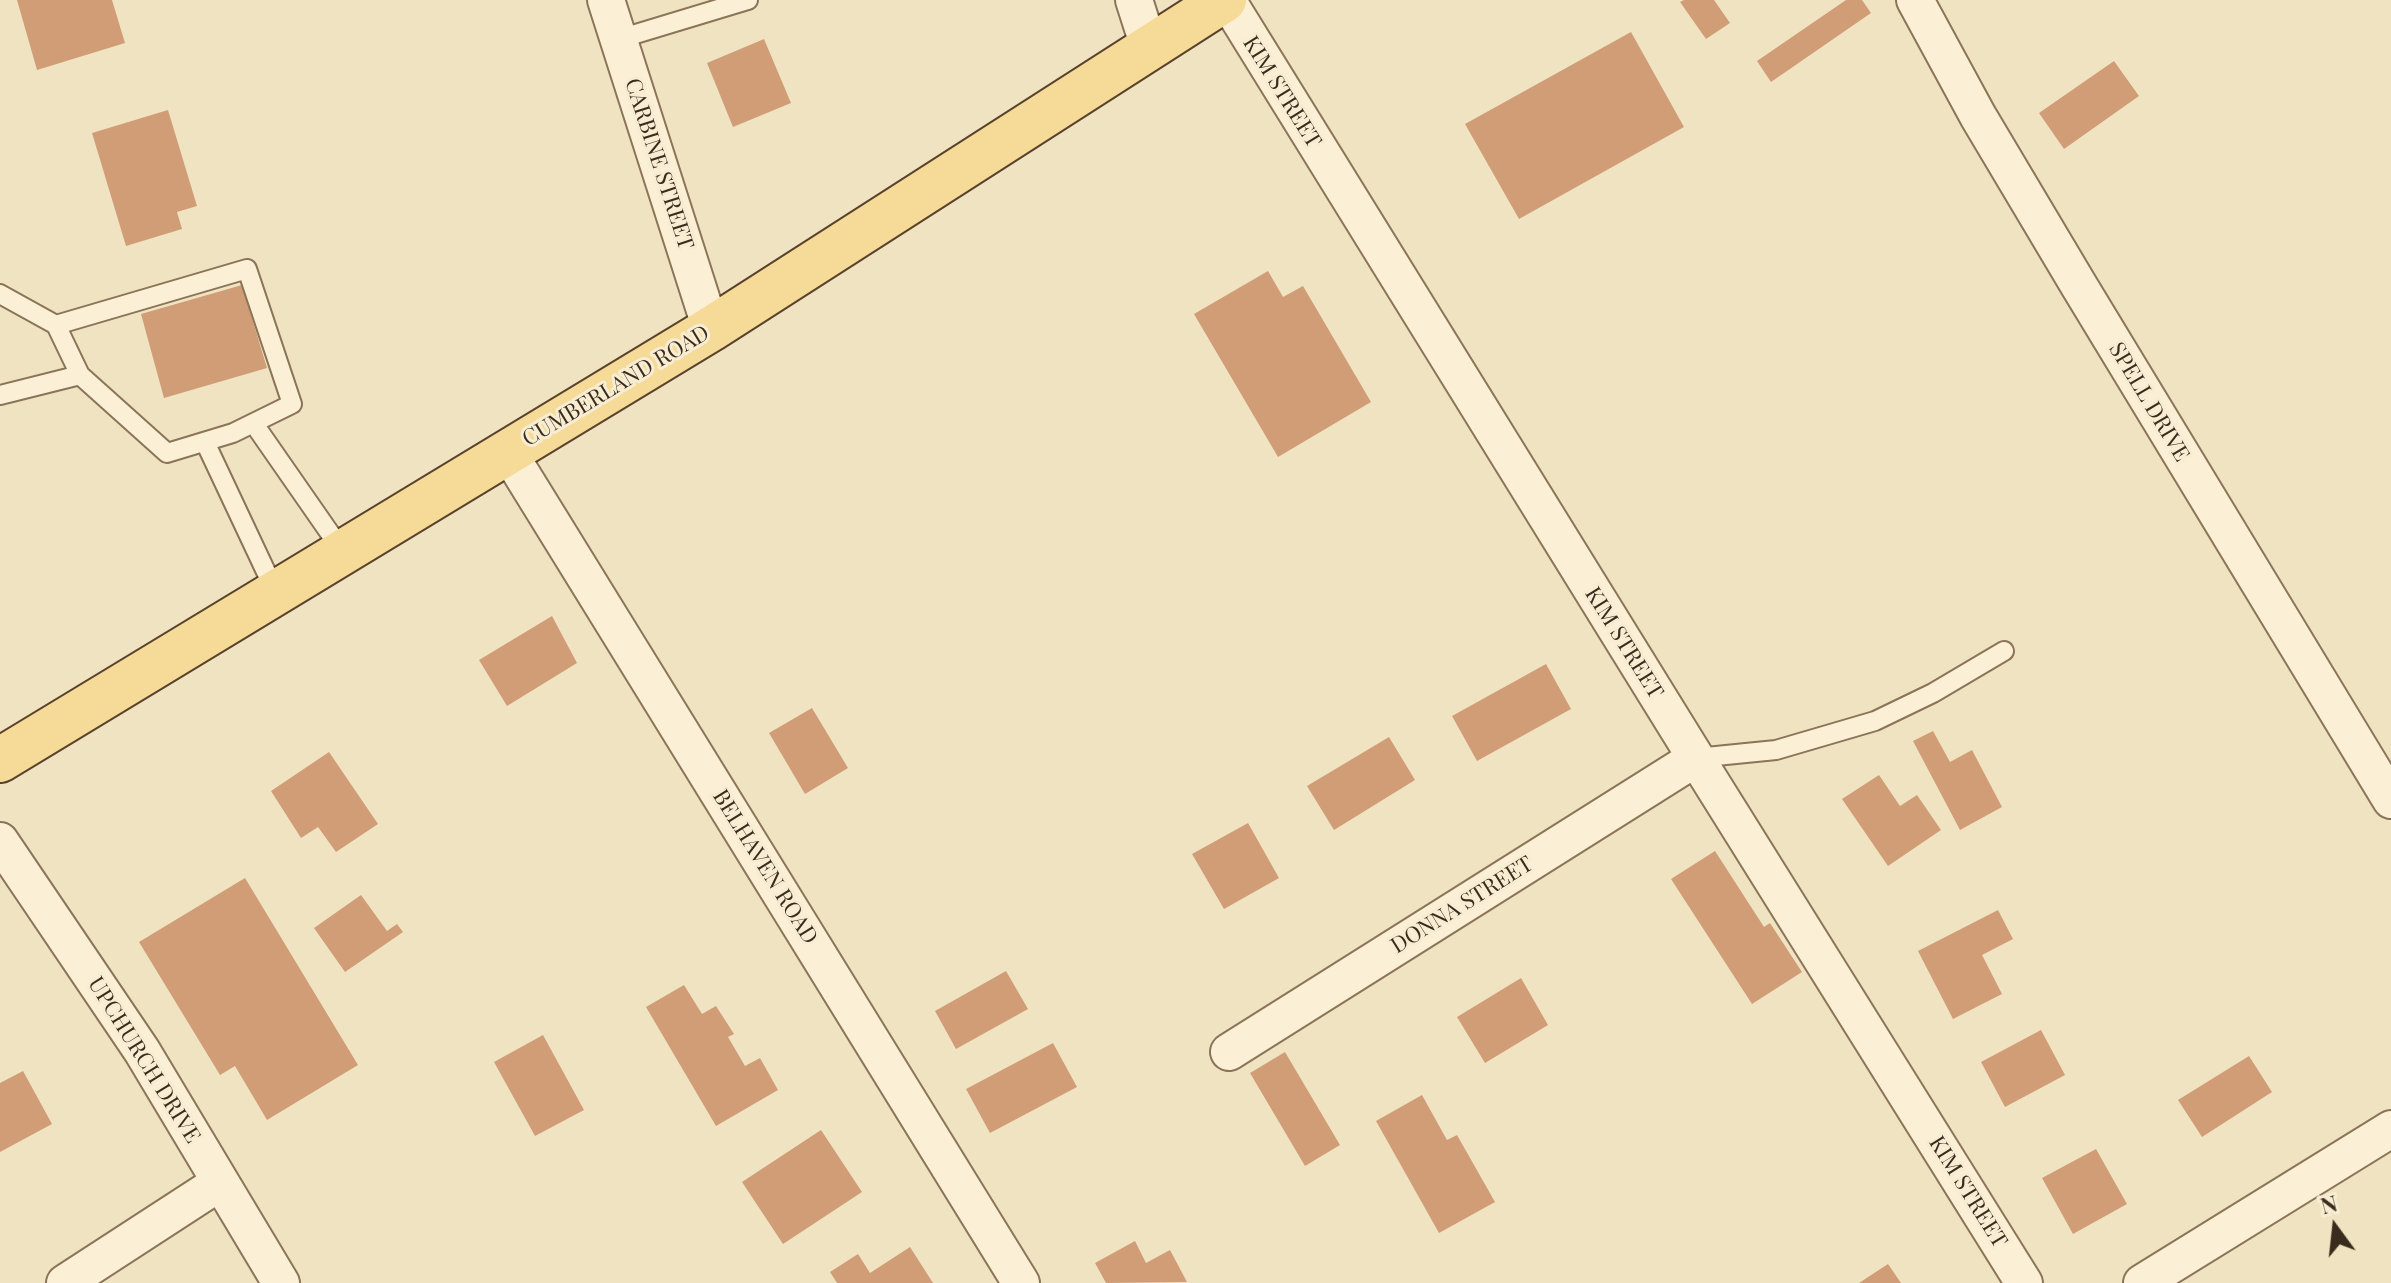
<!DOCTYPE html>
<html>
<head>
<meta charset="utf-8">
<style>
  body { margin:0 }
  #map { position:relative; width:2391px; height:1283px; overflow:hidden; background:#f0e3c2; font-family:"Playfair Display",serif }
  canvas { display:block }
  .north { position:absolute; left:2295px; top:1187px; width:80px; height:80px; -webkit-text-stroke:6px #f7edd2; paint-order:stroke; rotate:345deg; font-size:22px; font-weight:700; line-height:32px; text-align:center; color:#3a2c1d }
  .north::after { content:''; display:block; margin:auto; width:28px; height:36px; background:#3a2c1d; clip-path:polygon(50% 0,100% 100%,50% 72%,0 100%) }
</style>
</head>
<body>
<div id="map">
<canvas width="2391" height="1283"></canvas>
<div class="north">N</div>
</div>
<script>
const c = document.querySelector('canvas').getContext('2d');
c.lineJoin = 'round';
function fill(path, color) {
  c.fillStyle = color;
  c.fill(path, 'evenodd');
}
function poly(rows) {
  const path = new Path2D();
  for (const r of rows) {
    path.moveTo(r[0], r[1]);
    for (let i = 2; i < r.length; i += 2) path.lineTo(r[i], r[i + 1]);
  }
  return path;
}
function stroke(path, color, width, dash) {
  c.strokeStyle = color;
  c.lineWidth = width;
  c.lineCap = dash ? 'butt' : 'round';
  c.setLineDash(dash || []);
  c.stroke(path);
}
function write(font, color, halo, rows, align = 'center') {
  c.font = font + ' "Playfair Display",serif';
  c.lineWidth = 6;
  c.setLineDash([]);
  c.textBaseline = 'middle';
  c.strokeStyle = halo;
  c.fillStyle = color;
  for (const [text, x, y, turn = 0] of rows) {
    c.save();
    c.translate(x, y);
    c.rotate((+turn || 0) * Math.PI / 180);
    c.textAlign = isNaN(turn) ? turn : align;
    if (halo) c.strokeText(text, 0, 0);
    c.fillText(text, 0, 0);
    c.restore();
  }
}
const building = poly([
  [17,0,112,0,125,43,37,70],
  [1684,0,1714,0,1730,23,1706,39,1680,2],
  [1846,0,1862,0,1871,13,1771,82,1757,61],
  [1631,32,1684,127,1519,219,1465,124],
  [764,39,791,103,733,127,707,63],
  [2114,61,2139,96,2064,149,2039,113],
  [168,110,197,206,177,212,182,229,126,246,92,133],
  [1268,271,1283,297,1303,286,1371,402,1278,457,1194,314],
  [242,285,267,368,164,398,141,314],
  [552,616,577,663,507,706,479,660],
  [1546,664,1571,709,1477,761,1452,716],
  [812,708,848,768,805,794,769,733],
  [1933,731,1950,762,1972,750,2002,807,1960,830,1913,741],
  [1389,737,1415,780,1334,830,1307,786],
  [329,752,378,824,336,852,318,827,301,838,271,791],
  [1879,775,1900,806,1917,795,1941,830,1888,866,1842,799],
  [1248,823,1279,878,1224,909,1192,854],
  [1715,851,1764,927,1770,923,1802,972,1752,1004,1671,879],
  [245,878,358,1065,267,1120,235,1066,220,1075,139,942],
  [361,895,387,931,397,924,403,932,345,972,314,928],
  [1998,910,2013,939,1982,955,2002,994,1953,1019,1918,951],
  [1006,971,1028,1009,956,1049,935,1011],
  [1521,978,1548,1025,1485,1063,1457,1017],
  [684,985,702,1014,716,1006,734,1034,728,1037,745,1066,760,1058,778,1090,716,1126,646,1007],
  [2041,1030,2065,1075,2005,1107,1981,1062],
  [543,1035,584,1110,535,1136,494,1062],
  [1053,1043,1077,1087,990,1133,966,1089],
  [1285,1052,1340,1145,1305,1166,1250,1073],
  [2249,1056,2272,1092,2202,1137,2178,1100],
  [23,1071,52,1124,0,1152,0,1083],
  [1422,1095,1447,1140,1457,1135,1495,1202,1439,1233,1376,1121],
  [821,1130,862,1192,783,1244,742,1182],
  [2096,1149,2127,1204,2073,1234,2042,1178],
  [1135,1241,1146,1263,1170,1250,1187,1282,1106,1283,1095,1263],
  [910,1247,933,1283,837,1283,830,1272,858,1254,870,1273],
  [1888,1264,1901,1283,1859,1283]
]);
const service = poly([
  [619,39,748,0],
  [247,269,292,404,233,433,167,453,80,375,56,325,247,269],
  [0,294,56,325],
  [0,395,80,375],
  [254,424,343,552],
  [205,442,276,593],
  [1696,758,1776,750,1875,721,1933,693,2004,651]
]);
const minor = poly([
  [606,0,711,329],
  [1134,0,1150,50],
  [1227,0,1696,758,2024,1283],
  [1915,0,1978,116,2078,284,2391,800],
  [508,452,1021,1283],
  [0,841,142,1051,281,1283],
  [1229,1052,1696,758],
  [65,1283,219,1183],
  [2142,1283,2391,1129]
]);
const primary = poly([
  [0,760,711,329,1224,0]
]);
const streetNames = [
  ["KIM STREET",1282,92,58],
  ["CARBINE STREET",659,164,72],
  ["CUMBERLAND ROAD",616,386,-31],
  ["SPELL DRIVE",2149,402,59],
  ["KIM STREET",1624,643,58],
  ["BELHAVEN ROAD",765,867,58],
  ["DONNA STREET",1462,905,-32],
  ["UPCHURCH DRIVE",144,1060,58],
  ["KIM STREET",1968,1192,58]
];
fill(building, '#d19d76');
stroke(service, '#8b7458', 22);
stroke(minor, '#8b7458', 40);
stroke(primary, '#59422c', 48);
stroke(service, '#fbf0d6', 18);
stroke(minor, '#fbf0d6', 36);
stroke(primary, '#f6da98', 44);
write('22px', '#3a2c1d', '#f7edd2', streetNames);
</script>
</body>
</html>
